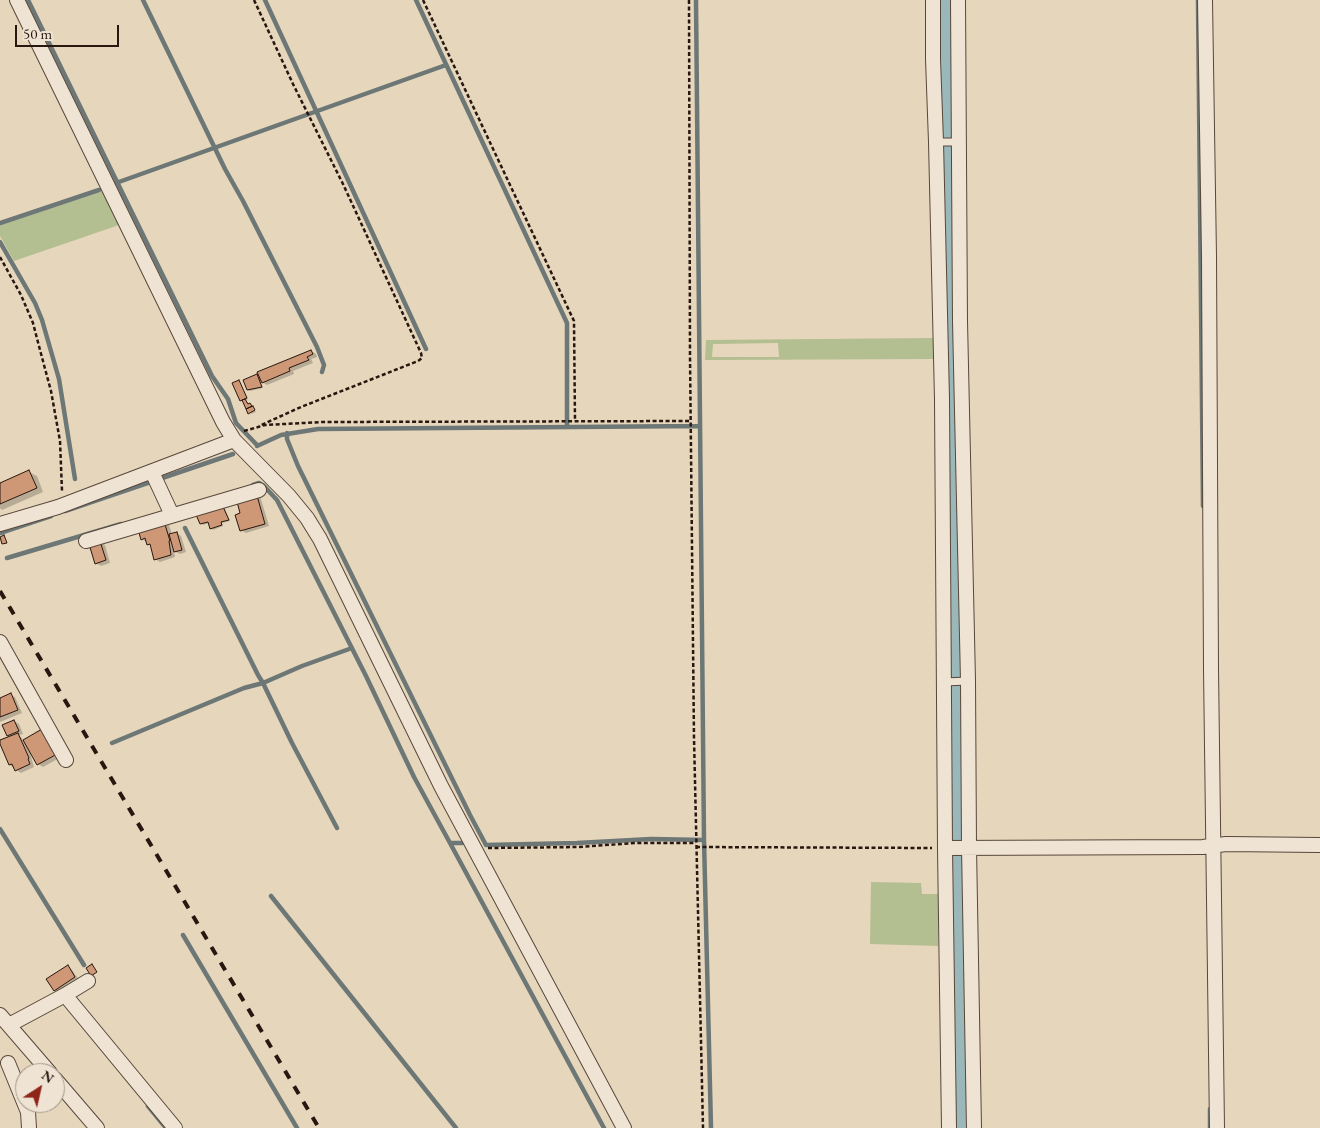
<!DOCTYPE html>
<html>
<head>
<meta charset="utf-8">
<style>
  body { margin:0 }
  #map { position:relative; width:1320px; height:1128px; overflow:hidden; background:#e6d6bb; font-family:"EB Garamond",serif }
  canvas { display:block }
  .north { position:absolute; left:15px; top:1063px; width:50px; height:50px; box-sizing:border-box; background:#efe4d3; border:1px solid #9f9285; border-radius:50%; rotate:35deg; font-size:14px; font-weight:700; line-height:20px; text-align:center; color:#281710 }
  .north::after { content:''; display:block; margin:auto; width:18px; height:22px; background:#8f2418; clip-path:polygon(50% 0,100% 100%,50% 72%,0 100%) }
  .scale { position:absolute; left:15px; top:25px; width:104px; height:22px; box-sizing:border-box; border:2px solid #281710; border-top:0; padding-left:6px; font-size:15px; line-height:18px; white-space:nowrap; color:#281710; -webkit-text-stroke:4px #efe4d3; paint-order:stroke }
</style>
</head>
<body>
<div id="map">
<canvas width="1320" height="1128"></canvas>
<div class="north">N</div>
<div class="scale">50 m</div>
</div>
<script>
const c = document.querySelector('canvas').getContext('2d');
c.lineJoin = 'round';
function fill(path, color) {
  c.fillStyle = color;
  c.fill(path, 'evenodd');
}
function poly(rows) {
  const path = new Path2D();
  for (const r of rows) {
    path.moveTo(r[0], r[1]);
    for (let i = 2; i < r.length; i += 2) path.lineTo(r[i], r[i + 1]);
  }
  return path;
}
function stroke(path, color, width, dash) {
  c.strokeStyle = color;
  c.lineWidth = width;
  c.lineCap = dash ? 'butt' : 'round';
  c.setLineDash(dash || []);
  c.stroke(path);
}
const green = poly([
  [104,191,119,225,14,261,0,236,0,225],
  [934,338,934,359,705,360,706,340],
  [778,343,779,357,712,357,713,344],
  [871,882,921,883,922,894,938,894,938,946,870,944]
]);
const shadow = poly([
  [311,351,316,354,317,357,311,359,313,363,293,371,294,374,267,385,260,381,263,388,250,391,248,390,256,375,261,378],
  [239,381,248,399,246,400,249,405,252,405,256,412,251,414,244,401,241,400],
  [29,472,37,476,43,492,2,510,0,508,0,484],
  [255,494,260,496,269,526,246,533,241,530,242,514],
  [222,502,230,521,222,523,223,526,213,530,209,523,203,525,201,523],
  [164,522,169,525,172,534,177,533,181,536,186,552,180,554,174,551,175,557,160,562,155,559,151,546,142,539],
  [100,542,105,545,110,563,101,566,96,563],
  [11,695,15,697,22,713,0,722,0,699],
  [14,721,19,724,23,734,19,735,24,741,61,757,43,767,38,764,31,752,30,753,34,767,21,773,16,770,10,765,11,737,8,735],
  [68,967,72,970,79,980,59,992,55,990]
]);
const stream = poly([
  [28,0,212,376,228,399,236,423,257,445],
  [143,0,225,169,243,201,317,347,324,365,322,372],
  [265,0,426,349],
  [416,0,567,323,567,427],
  [696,0,704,840,711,1128],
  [1198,0,1203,506],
  [116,183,446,65],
  [0,223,99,190],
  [0,242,35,303,42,320,59,379,75,479],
  [287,433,287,439,298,466,470,815,486,845,577,843,651,839,704,840],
  [257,446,281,435,318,429,700,426],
  [253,485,259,483,264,486,277,500,366,676,414,777,450,843,462,843],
  [65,511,233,454],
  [185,528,258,675,263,683,292,743,337,828],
  [0,533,51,516],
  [7,558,121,524],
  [112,743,244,688,263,683,302,666,352,648],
  [0,829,84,965],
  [450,843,604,1128],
  [271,896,456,1128],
  [183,935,297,1128],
  [148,1106,166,1128],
  [1210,1109,1210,1128]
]);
const river = poly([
  [946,0,958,944,962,1128]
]);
const building = poly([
  [311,350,313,354,307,357,309,360,289,368,290,371,262,383,257,372,311,350],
  [257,374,262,387,247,390,243,380,257,374],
  [239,380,247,398,240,401,232,383,239,380],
  [245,399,248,404,250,403,252,406,246,409,242,400,245,399],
  [253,406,255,410,248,414,246,409,253,406],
  [29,470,37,488,0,504,0,483,29,470],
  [256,492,265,524,240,531,235,515,240,513,236,498,256,492],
  [220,500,229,520,221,522,222,525,210,529,208,522,200,524,194,510,220,500],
  [164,521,170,541,169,541,171,555,154,560,150,544,147,545,145,538,141,540,138,529,164,521],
  [177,532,182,550,174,552,169,534,177,532],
  [4,535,7,543,2,544,0,537,4,535],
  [100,541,106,560,95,564,89,544,100,541],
  [11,693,18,710,0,717,0,698,11,693],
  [14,720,19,731,7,736,2,725,14,720],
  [42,729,57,754,37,765,23,740,42,729],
  [18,733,29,758,28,759,30,764,15,771,12,764,9,765,0,744,0,740,18,733],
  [92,964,97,972,91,976,86,968,92,964],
  [68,965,75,977,54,991,46,979,68,965]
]);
const path = poly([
  [254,0,293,84,343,184,421,353,422,358,418,361,301,407,259,426],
  [423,0,574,321,575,421],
  [689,0,690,356,694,738,703,1128],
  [0,257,21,295,33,323,40,350,51,391,60,441,62,491],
  [244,431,265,425,323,422,690,421],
  [696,847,932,848],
  [488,848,578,847,635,843,696,843]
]);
const service = poly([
  [936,142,959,142],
  [944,682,968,681]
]);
const minor = poly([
  [17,0,223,422,234,440,289,496,307,518,320,539,441,786,624,1128],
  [933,0,933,59,936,142,942,399,945,848,949,1128],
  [958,0,960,321,968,681,969,847,974,1128],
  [1205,0,1209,256,1211,669,1217,1128],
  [152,472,172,515],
  [0,524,58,507,234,440],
  [86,541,259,490],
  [0,642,66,760],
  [945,848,1203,847,1226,844,1320,845],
  [65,995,175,1128],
  [0,1015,50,1073],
  [9,1025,65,995,88,981],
  [8,1063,28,1112,29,1128],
  [55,1079,97,1128]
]);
const rail = poly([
  [0,591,319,1128]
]);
fill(green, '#b3be91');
fill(shadow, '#0003');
stroke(stream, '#6c7776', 4.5);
stroke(river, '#9ab7ba', 25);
fill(building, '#ce9775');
stroke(building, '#281710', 1);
stroke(service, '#58473b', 9);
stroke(minor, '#58473b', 16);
stroke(path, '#281710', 2.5, [4, 2.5]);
stroke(service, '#efe4d3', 7);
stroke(minor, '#efe4d3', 14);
stroke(rail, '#281710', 4, [9, 9]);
</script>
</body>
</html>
